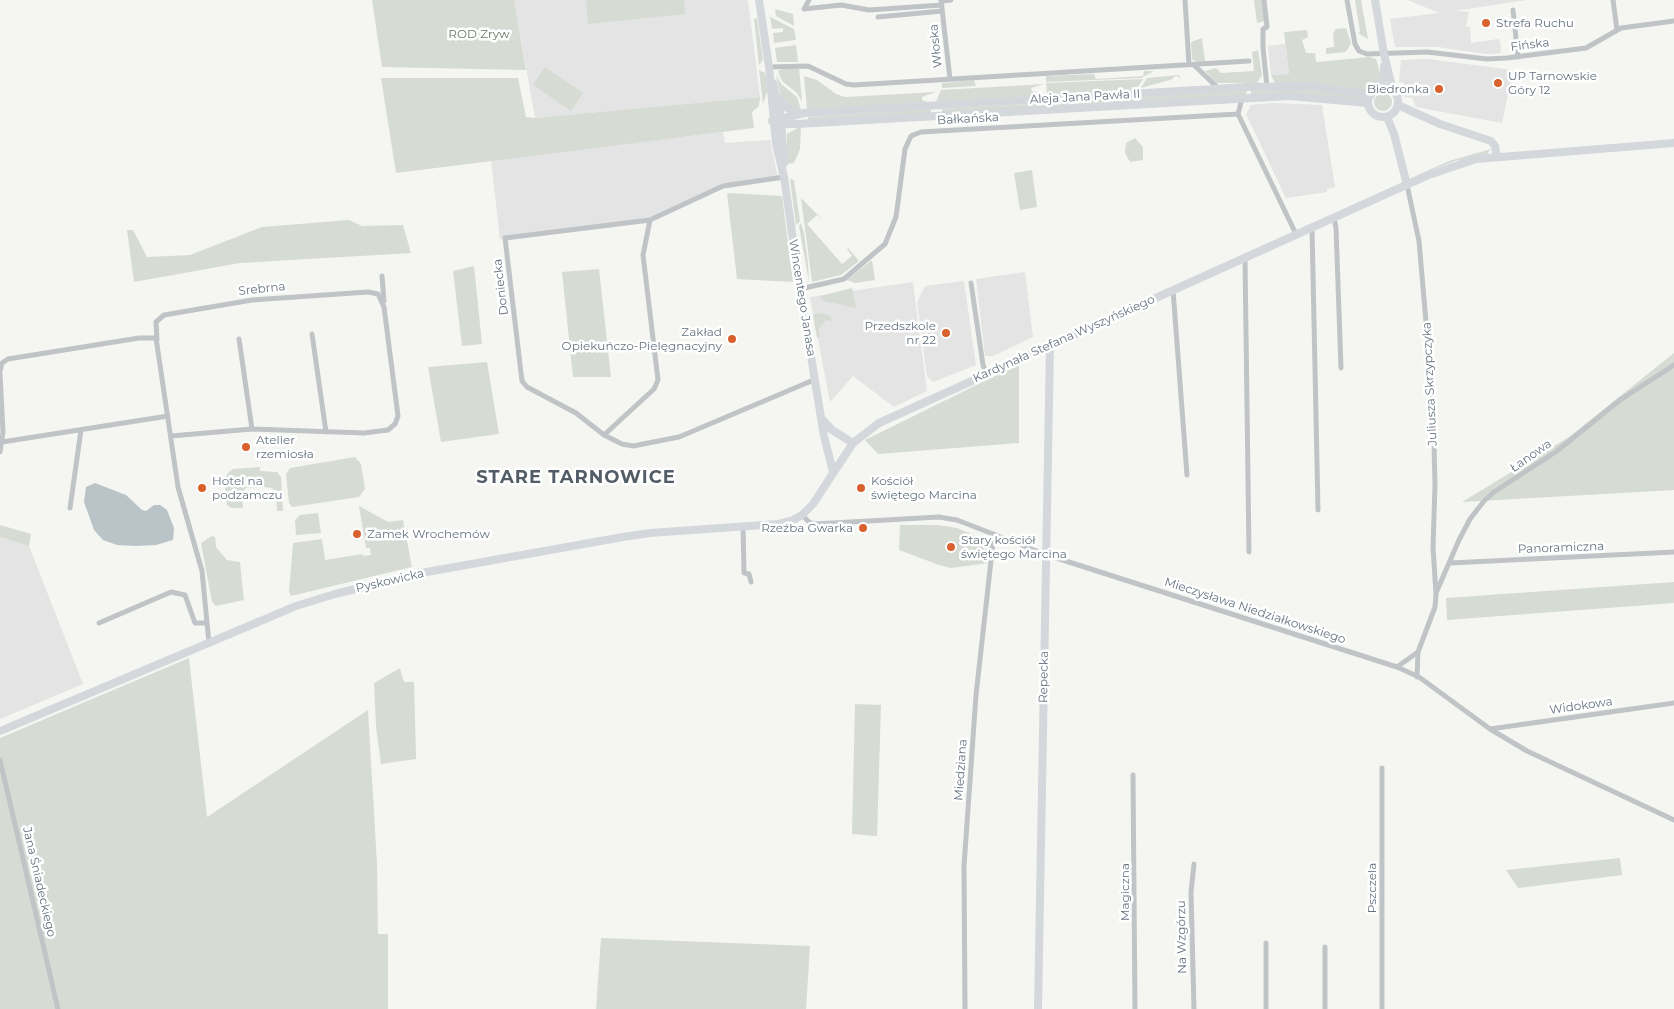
<!DOCTYPE html>
<html>
<head>
<meta charset="utf-8">
<style>
  body { margin:0 }
  canvas { display:block; background:#f5f5f2 }
</style>
</head>
<body>
<canvas width="1674" height="1009"></canvas>
<script>
const c = document.querySelector('canvas').getContext('2d');
c.lineJoin = 'round';
function fill(path, color) {
  c.fillStyle = color;
  c.fill(path, 'evenodd');
}
function poly(rows) {
  const path = new Path2D();
  for (const r of rows) {
    if (r.length === 3) {
      path.moveTo(r[0] + r[2], r[1]);
      path.arc(r[0], r[1], r[2], 0, 2 * Math.PI);
      continue;
    }
    path.moveTo(r[0], r[1]);
    for (let i = 2; i < r.length; i += 2) path.lineTo(r[i], r[i + 1]);
  }
  return path;
}
function stroke(path, color, width, dash) {
  c.strokeStyle = color;
  c.lineWidth = width;
  c.lineCap = dash ? 'butt' : 'round';
  c.setLineDash(dash || []);
  c.stroke(path);
}
function write(font, color, halo, rows, align = 'center') {
  c.font = font + ' Montserrat,sans-serif';
  c.lineWidth = 5;
  c.setLineDash([]);
  c.textBaseline = 'middle';
  c.strokeStyle = halo;
  c.fillStyle = color;
  for (const [text, x, y, turn = 0] of rows) {
    c.save();
    c.translate(x, y);
    c.rotate((+turn || 0) * Math.PI / 180);
    c.textAlign = isNaN(turn) ? turn : align;
    if (halo) c.strokeText(text, 0, 0);
    c.fillText(text, 0, 0);
    c.restore();
  }
}
const built = poly([
  [514,0,748,0,760,97,535,118],
  [1408,0,1527,0,1454,11,1469,12,1466,27,1470,27,1471,43,1498,39,1500,41,1501,53,1485,54,1438,47,1395,47,1390,19,1439,13],
  [1285,44,1289,74,1271,75,1268,46],
  [1427,59,1513,70,1502,123,1416,107,1412,98,1402,96,1404,83,1399,82,1401,60],
  [1273,103,1322,105,1335,187,1327,189,1327,192,1286,198,1246,114,1251,105],
  [723,132,725,143,770,140,778,178,730,185,650,220,500,239,491,160],
  [1025,272,1033,337,993,356,985,356,976,279],
  [964,281,976,365,933,382,927,376,917,302,925,286],
  [913,282,927,391,894,407,853,376,830,402,810,297],
  [0,537,29,546,83,684,0,719]
]);
const green = poly([
  [372,0,514,0,526,70,382,67],
  [586,0,684,0,685,14,588,24],
  [1254,0,1263,0,1264,21,1262,22,1257,23],
  [1355,0,1361,0,1368,39,1358,33,1360,32],
  [775,9,793,14,794,26,776,16],
  [770,17,794,29,796,40,774,43,773,33,783,32,783,28,772,29],
  [757,18,763,60,759,65,754,19],
  [1346,28,1351,43,1348,49,1345,52,1326,54,1326,48,1334,47,1333,33,1336,29],
  [1307,30,1308,37,1302,40,1306,53,1315,53,1316,62,1370,57,1376,59,1381,76,1376,87,1367,92,1275,83,1271,75,1289,74,1284,32],
  [1202,38,1205,62,1198,63,1192,59,1191,42],
  [796,45,798,62,777,62,775,48],
  [1258,50,1262,75,1257,83,1216,83,1205,71,1216,68,1221,73,1254,71,1252,52],
  [545,67,583,93,571,111,533,85],
  [799,68,802,102,797,93,782,81,778,71,783,69],
  [759,70,765,73,768,89,763,104],
  [1144,71,1154,71,1141,78,1046,82,1046,76,1094,74,1096,79,1143,76],
  [776,75,781,84,797,97,801,110,789,107,781,98],
  [804,76,817,80,836,94,845,97,936,92,922,97,922,100,930,103,807,109],
  [1178,76,1173,77,1173,79,1141,88,1147,78,1179,75,1181,80],
  [381,78,518,78,526,117,535,118,760,97,759,106,752,112,754,128,396,173],
  [1143,79,1137,89,1047,95,1046,83],
  [974,80,976,86,942,88,942,83],
  [1044,84,1031,88,1032,91,1044,95,936,102,941,90],
  [1311,89,1367,97,1366,100,1288,93,1251,95,1251,91],
  [1246,91,1247,95,1140,101,1140,97],
  [1383,102,9],
  [1135,97,1135,101,1048,106,1048,103],
  [1044,103,1044,107,942,113,942,109],
  [931,109,931,113,808,120,808,117],
  [801,126,800,149,794,163,787,164,787,134],
  [1135,138,1143,147,1143,160,1130,162,1125,153,1126,143],
  [1491,149,1487,154,1455,161,1413,177,1449,161],
  [1032,170,1037,207,1020,210,1014,173],
  [790,179,794,180,800,221,796,225],
  [727,193,782,196,793,282,737,279],
  [801,198,823,220,817,215,807,224,842,264,852,256,847,249,848,248,859,261,841,275,812,282],
  [349,220,362,226,403,225,411,253,240,263,134,282,127,230,133,230,147,257,190,255,262,227],
  [801,223,804,233,808,264,809,282,799,226],
  [872,260,875,280,855,283,847,280],
  [474,266,482,344,462,346,453,271],
  [599,269,611,377,573,377,562,272],
  [852,288,856,308,824,301,820,296],
  [820,313,830,316,832,321,826,320,818,330,820,335,817,338,813,315],
  [1674,353,1674,490,1462,502,1569,437],
  [487,362,499,434,441,442,428,367],
  [1019,364,1019,443,878,454,865,440],
  [355,457,361,464,365,489,359,497,292,507,289,503,286,474,290,468],
  [260,467,260,471,277,472,281,477,283,511,277,511,276,492,272,488,264,487,246,488,242,493,243,508,231,508,227,505,224,480,228,473,233,469],
  [359,506,388,522,403,520,412,567,291,596,289,591,293,543,322,539,325,560,363,554,363,556,371,555,370,548,366,548],
  [318,513,321,533,296,535,295,520,300,515],
  [0,525,31,534,29,546,0,537],
  [900,525,938,525,957,528,990,542,988,563,951,568,939,565,899,550],
  [212,536,215,537,216,547,227,560,240,562,244,600,216,606,212,602,201,543],
  [1674,582,1674,603,1447,620,1446,598],
  [189,658,207,817,368,710,377,864,378,934,388,934,388,1009,0,1009,0,738],
  [400,668,404,682,414,682,416,759,381,764,376,727,374,683],
  [855,704,881,705,877,836,852,834],
  [1620,858,1622,875,1518,888,1506,870],
  [601,938,810,946,806,1009,596,1009]
]);
const water = poly([
  [95,483,126,495,142,510,146,511,154,505,160,505,167,510,174,528,173,540,156,545,136,546,117,545,103,540,94,530,84,502,86,487]
]);
const street = poly([
  [941,0,950,79],
  [1185,0,1189,65],
  [1264,0,1267,27,1263,29,1263,48,1267,87],
  [1347,0,1355,44,1359,51,1367,54,1427,52,1487,59,1507,58,1586,48,1621,28,1674,21],
  [1613,0,1617,30],
  [941,1,951,0],
  [804,9,841,5,869,10,942,5],
  [804,9,809,0],
  [1513,10,1518,57],
  [878,17,942,11],
  [1194,65,1219,89],
  [769,67,808,66,846,84,854,85,1249,61],
  [1242,98,1238,114,1296,234],
  [784,177,723,186,650,220,505,238,522,381,527,387,576,413,604,435,622,444,633,446,679,437,816,379],
  [1334,218,1336,228,1341,368],
  [1312,227,1318,510],
  [1245,258,1249,552],
  [382,276,384,301],
  [971,283,983,365,987,374],
  [800,289,844,279,885,244,896,217,905,149,911,136,921,132,1238,114],
  [1173,290,1187,475],
  [312,334,326,432],
  [239,339,252,429],
  [157,340,156,322,164,315,252,300,368,292,378,294,384,307,398,416,395,424,388,430,364,433,252,429,171,436],
  [0,371,2,363,8,359,139,338,156,338,178,487,202,571,209,643],
  [0,374,3,432,0,452],
  [604,435,654,389,658,380,643,255,650,220],
  [2,442,168,416],
  [70,508,81,430],
  [802,515,809,522,815,524,939,517,957,520,1047,555,1397,667,1419,677,1490,729,1527,751,1674,820],
  [743,526,744,573,749,574,751,582],
  [1450,563,1674,552],
  [1436,593,1459,540,1470,519,1484,501,1494,492,1557,451,1620,400,1674,365],
  [99,623,171,592,185,595,195,623,207,623],
  [1397,667,1418,652,1435,607,1436,594,1433,547,1435,485,1433,403,1419,241,1407,185],
  [1417,677,1418,652],
  [1490,729,1674,703],
  [0,760,58,1009],
  [1382,768,1382,1009],
  [1133,775,1135,1009],
  [1194,864,1191,892,1194,1009],
  [1266,943,1266,1009],
  [965,1009,964,866,976,695,994,534],
  [1325,1009,1325,947]
]);
const secondary = poly([
  [759,0,769,67,776,144,784,177,800,289,824,436,833,472],
  [1375,0,1384,54,1393,91],
  [773,83,781,118,784,163],
  [1383,102,15],
  [1377,89,1384,77,1384,66],
  [779,98,785,107,799,113],
  [1398,105,1440,124,1491,141,1495,146,1497,157],
  [1387,117,1394,134,1407,185],
  [772,121,804,113,1248,87,1310,86,1371,95],
  [772,121,782,124,797,124,1289,96,1368,103],
  [823,420,832,430,853,443],
  [0,731,296,606,335,594,421,573,623,537,650,533,778,524,793,520,802,515,813,504,853,443,879,423,1426,176,1476,159,1674,143],
  [1038,1009,1050,345]
]);
const markers = [
  [1486,23,5,"#d8612e"],
  [1498,83,5,"#d8612e"],
  [1439,89,5,"#d8612e"],
  [946,333,5,"#d8612e"],
  [732,339,5,"#d8612e"],
  [246,447,5,"#d8612e"],
  [202,488,5,"#d8612e"],
  [861,488,5,"#d8612e"],
  [863,528,5,"#d8612e"],
  [357,534,5,"#d8612e"],
  [951,547,5,"#d8612e"]
];
const poiNames = [
  ["Strefa Ruchu",1496,23],
  ["UP Tarnowskie",1508,76],
  ["Góry 12",1508,90],
  ["Biedronka",1429,89,"right"],
  ["Przedszkole",936,326,"right"],
  ["nr 22",936,340,"right"],
  ["Zakład",722,332,"right"],
  ["Opiekuńczo-Pielęgnacyjny",722,346,"right"],
  ["Atelier",256,440],
  ["rzemiosła",256,454],
  ["Hotel na",212,481],
  ["podzamczu",212,495],
  ["Kościół",871,481],
  ["świętego Marcina",871,495],
  ["Rzeźba Gwarka",853,528,"right"],
  ["Zamek Wrochemów",367,534],
  ["Stary kościół",961,540],
  ["świętego Marcina",961,554]
];
const parkNames = [
  ["ROD Zryw",479,34]
];
const streetNames = [
  ["Fińska",1530,45,-7],
  ["Włoska",936,46,-96],
  ["Aleja Jana Pawła II",1085,97,-3],
  ["Bałkańska",968,119,-3],
  ["Doniecka",501,287,-97],
  ["Srebrna",262,289,-6],
  ["Wincentego Janasa",802,298,81],
  ["Kardynała Stefana Wyszyńskiego",1064,339,-24],
  ["Juliusza Skrzypczyka",1430,384,-93],
  ["Łanowa",1531,456,-35],
  ["Panoramiczna",1561,548,-2],
  ["Pyskowicka",390,581,-13],
  ["Mieczysława Niedziałkowskiego",1255,611,18],
  ["Repecka",1044,677,-89],
  ["Widokowa",1581,706,-8],
  ["Miedziana",961,770,-86],
  ["Jana Śniadeckiego",39,882,77],
  ["Pszczela",1372,888,-90],
  ["Magiczna",1125,892,-90],
  ["Na Wzgórzu",1182,937,-91]
];
const districtNames = [
  ["STARE TARNOWICE",576,478]
];
fill(built, '#e3e4e3');
fill(green, '#d6dcd3');
fill(water, '#bac4c8');
stroke(street, '#c0c4c7', 5);
stroke(secondary, '#d4d8dc', 8);
for (const [x, y, r, color] of markers) {
  const dot = new Path2D();
  dot.arc(x, y, r, 0, 2 * Math.PI);
  c.fillStyle = color;
  c.fill(dot);
  stroke(dot, '#fff', 2);
}
write('12px', '#667381', '#fff', poiNames, 'left');
write('12px', '#677964', '#fff', parkNames);
write('12px', '#667381', '#fff', streetNames);
c.letterSpacing = '1px';
write('bold 18px', '#535d67', '#fff', districtNames);
c.letterSpacing = '0px';
</script>
</body>
</html>
